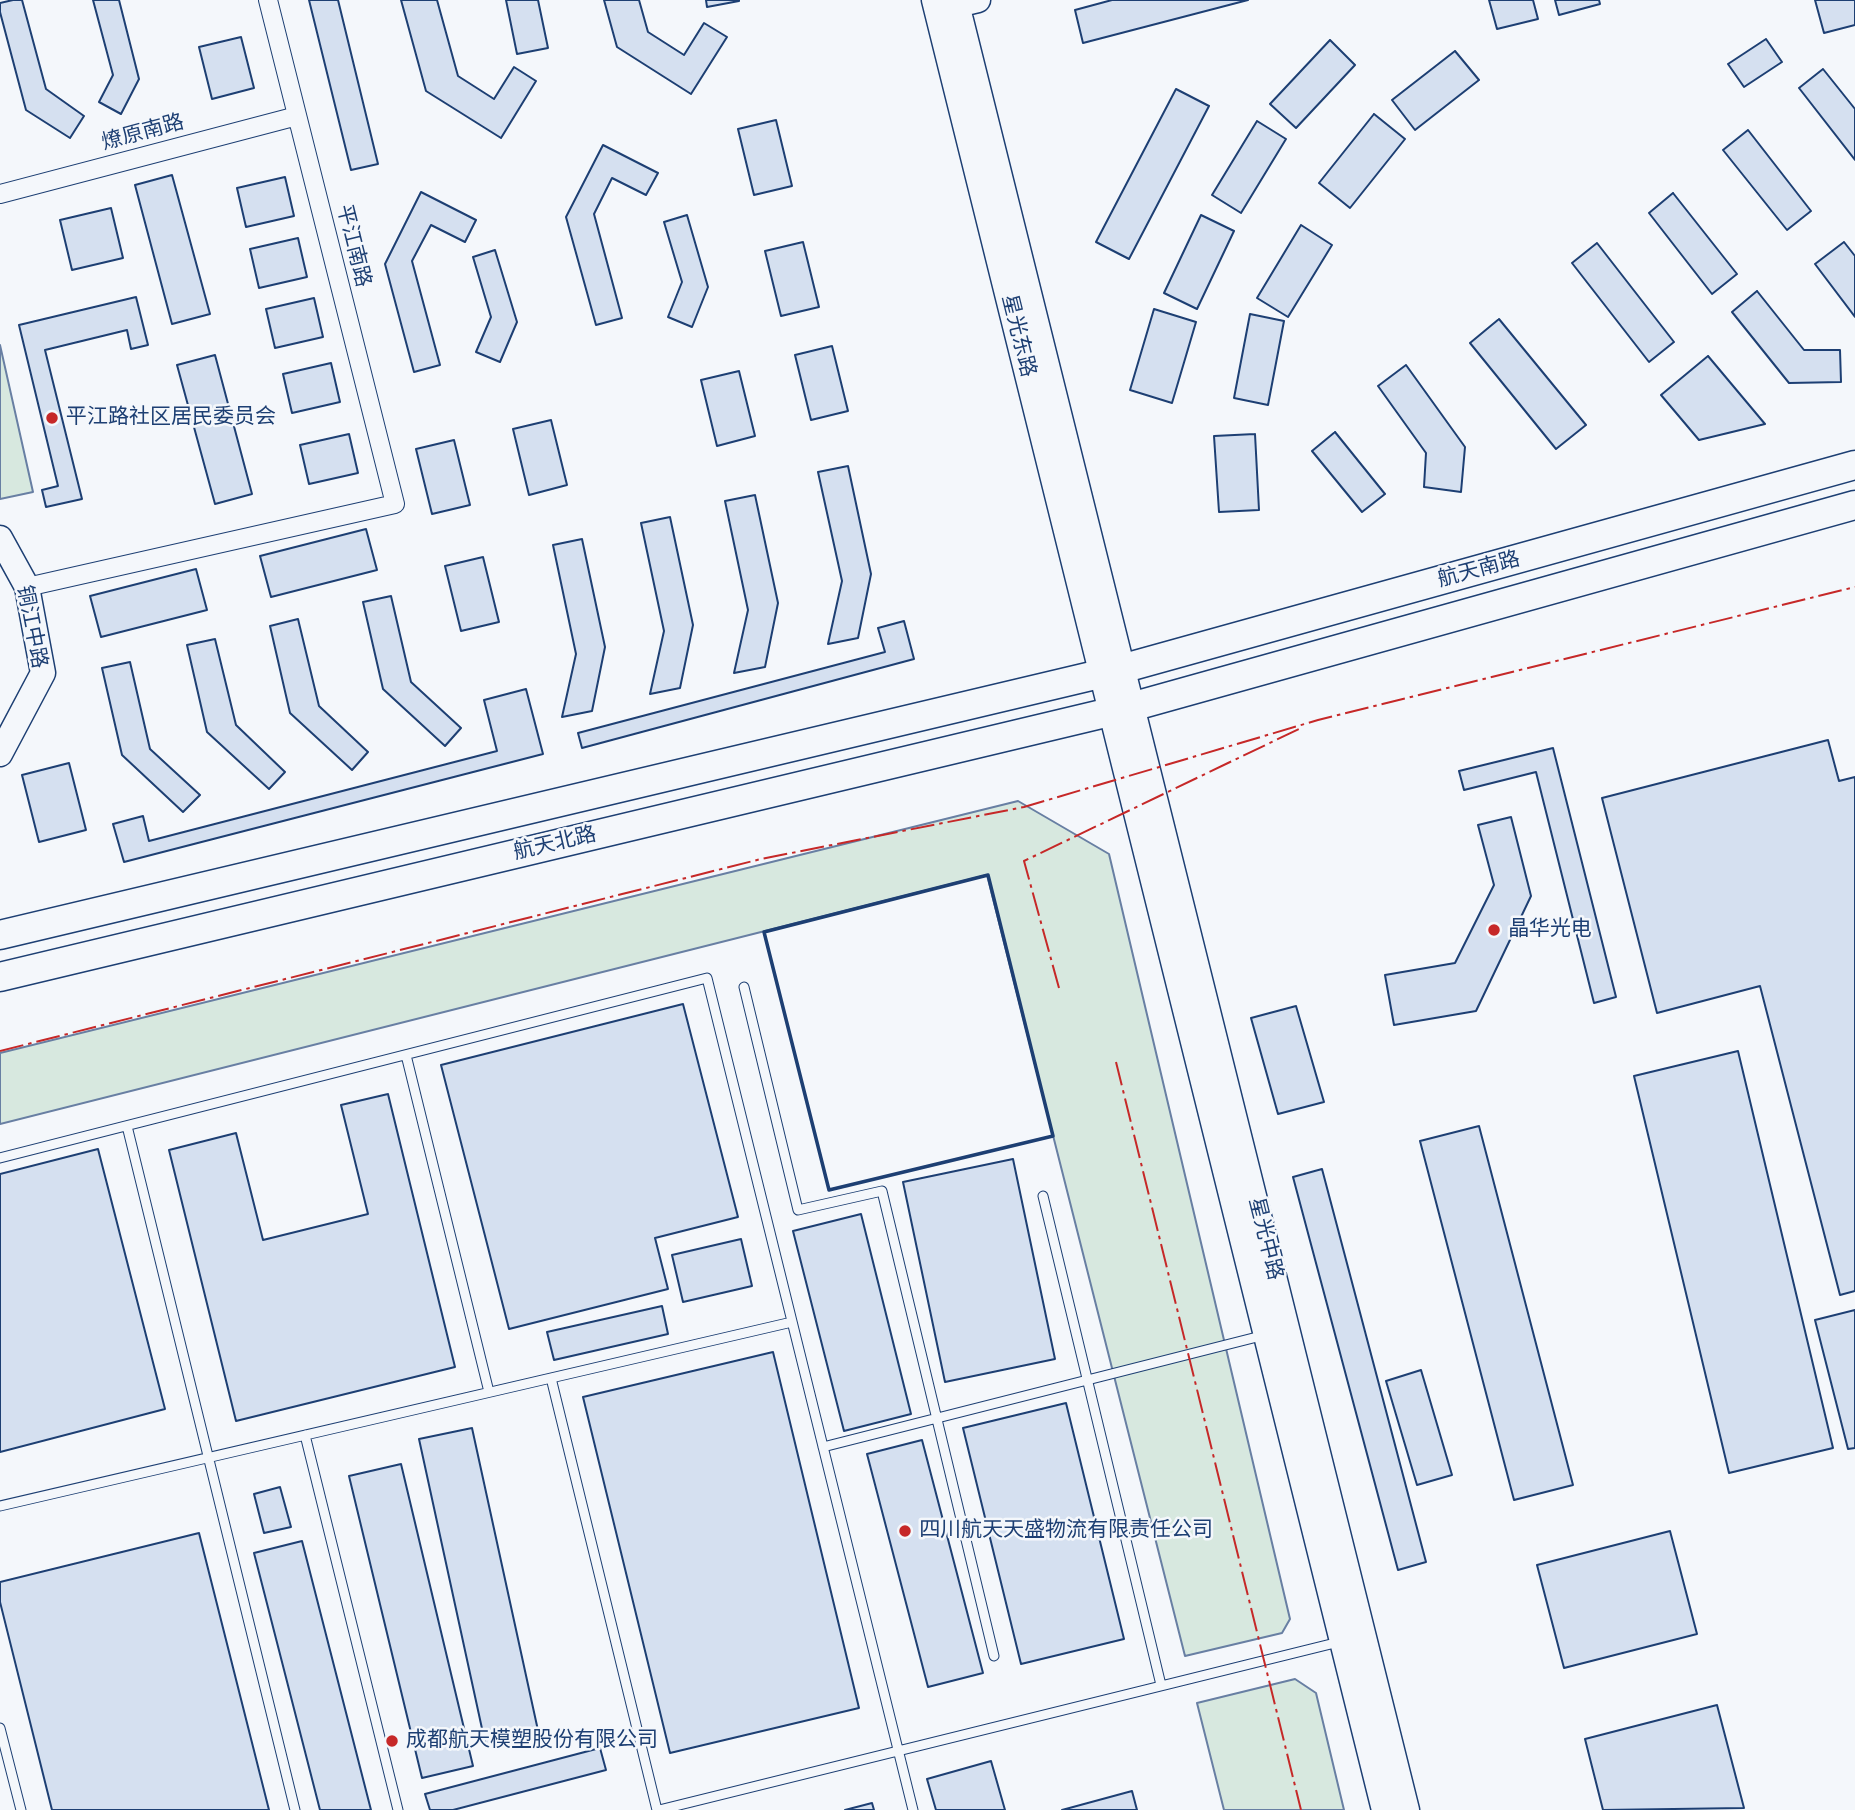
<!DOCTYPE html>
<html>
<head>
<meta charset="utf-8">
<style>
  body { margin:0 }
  canvas { display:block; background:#f4f7fb }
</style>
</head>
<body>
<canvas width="1855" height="1810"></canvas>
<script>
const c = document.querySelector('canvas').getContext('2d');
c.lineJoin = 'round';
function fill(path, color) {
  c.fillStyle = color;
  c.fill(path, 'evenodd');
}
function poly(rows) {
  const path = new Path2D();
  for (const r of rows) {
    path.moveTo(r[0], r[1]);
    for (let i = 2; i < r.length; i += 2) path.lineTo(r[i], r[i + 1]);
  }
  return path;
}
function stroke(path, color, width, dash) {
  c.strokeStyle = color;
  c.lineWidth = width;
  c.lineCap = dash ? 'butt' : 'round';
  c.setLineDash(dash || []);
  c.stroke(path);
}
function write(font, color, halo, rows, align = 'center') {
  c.font = font + ' "DejaVu Sans","Noto Sans SC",sans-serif';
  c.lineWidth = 5;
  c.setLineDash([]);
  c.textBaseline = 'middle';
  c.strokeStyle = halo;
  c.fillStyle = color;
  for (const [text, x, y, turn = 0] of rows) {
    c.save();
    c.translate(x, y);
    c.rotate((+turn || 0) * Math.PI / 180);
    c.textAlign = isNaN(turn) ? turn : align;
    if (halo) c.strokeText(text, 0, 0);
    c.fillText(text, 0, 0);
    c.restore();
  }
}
const green = poly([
  [0,345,33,492,0,499,0,345],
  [1018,801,1109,854,1290,1619,1282,1633,1185,1656,987,875,0,1124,0,1053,1018,801],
  [1295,1679,1316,1693,1344,1810,1224,1810,1197,1703,1295,1679]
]);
const building = poly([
  [13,0,22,0,46,89,84,116,70,138,26,110,0,12,0,3,13,0],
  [93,0,119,0,139,79,121,114,99,102,113,75,93,0],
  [309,0,338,0,378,164,351,170,309,0],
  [401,0,437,0,458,76,494,99,514,67,536,81,501,138,426,91,401,0],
  [506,0,538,0,548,48,517,54,506,0],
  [604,0,639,0,648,32,684,55,704,23,727,37,691,94,617,47,604,0],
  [706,0,739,0,739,1,707,7,706,0],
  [1112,0,1248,0,1083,43,1075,10,1112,0],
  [1489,0,1533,0,1538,19,1497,29,1489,0],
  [1555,0,1599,0,1600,4,1559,15,1555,0],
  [1815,0,1855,0,1855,25,1824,33,1815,0],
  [241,37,254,88,212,99,199,47,241,37],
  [1766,39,1782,62,1744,87,1728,64,1766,39],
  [1330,40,1355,65,1296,128,1270,104,1330,40],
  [1455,51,1479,80,1415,130,1392,100,1455,51],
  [1823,69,1855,109,1855,160,1799,88,1823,69],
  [1176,89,1209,106,1129,259,1096,242,1176,89],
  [1374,114,1405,139,1350,208,1319,183,1374,114],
  [776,120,792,186,754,195,738,129,776,120],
  [1257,121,1286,139,1241,213,1212,195,1257,121],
  [1748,130,1811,211,1787,230,1723,150,1748,130],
  [603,145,658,173,646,195,612,178,594,214,622,318,596,325,566,217,603,145],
  [172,175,210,314,172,324,135,185,172,175],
  [285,177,294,216,246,227,237,188,285,177],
  [421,192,476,220,465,242,431,225,412,261,440,365,414,372,385,264,421,192],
  [1673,193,1737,274,1712,294,1649,213,1673,193],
  [111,208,123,258,72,270,60,220,111,208],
  [687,215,708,287,692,327,668,317,682,282,664,222,687,215],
  [1201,215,1234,231,1197,309,1164,293,1201,215],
  [1301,225,1332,245,1288,317,1257,298,1301,225],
  [298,238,307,277,259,288,250,249,298,238],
  [803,242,819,307,781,316,765,251,803,242],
  [1844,242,1855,256,1855,317,1815,264,1844,242],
  [1597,243,1674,342,1649,362,1572,263,1597,243],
  [495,250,517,322,500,362,476,352,491,317,473,257,495,250],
  [1757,291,1804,350,1840,350,1841,382,1789,383,1732,312,1757,291],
  [136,297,148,345,131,349,127,330,45,350,82,499,46,507,42,490,58,486,19,325,136,297],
  [314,298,323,337,275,348,266,309,314,298],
  [1154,309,1196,322,1172,403,1130,390,1154,309],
  [1250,314,1284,321,1268,405,1234,398,1250,314],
  [1499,319,1586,425,1556,449,1470,343,1499,319],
  [832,346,848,411,811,420,795,355,832,346],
  [215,355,252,494,215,504,177,365,215,355],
  [1708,356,1765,424,1699,440,1661,395,1708,356],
  [331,363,340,402,292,413,283,374,331,363],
  [1406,365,1465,447,1461,492,1424,487,1426,453,1378,386,1406,365],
  [739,371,755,436,717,446,701,380,739,371],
  [551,420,567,485,529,495,513,429,551,420],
  [1335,432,1385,494,1362,512,1312,451,1335,432],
  [349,434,358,473,309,484,300,445,349,434],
  [1255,434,1259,510,1219,512,1214,436,1255,434],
  [454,440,470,505,432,514,416,449,454,440],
  [848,466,871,574,858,638,828,644,842,581,818,472,848,466],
  [755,495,778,603,765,667,734,673,748,610,725,501,755,495],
  [670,517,693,625,680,688,650,694,664,631,641,523,670,517],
  [366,529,377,570,271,597,260,556,366,529],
  [582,539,605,647,592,711,562,717,576,654,553,545,582,539],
  [483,557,499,622,461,631,445,566,483,557],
  [196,569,207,610,101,637,90,596,196,569],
  [391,596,411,682,461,728,445,746,383,689,363,602,391,596],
  [298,619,319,706,368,752,352,770,290,713,270,626,298,619],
  [904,621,914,659,582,748,578,733,885,652,878,628,904,621],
  [215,639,236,725,285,772,269,789,207,732,187,645,215,639],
  [130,662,150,749,200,795,183,812,122,755,102,668,130,662],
  [526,689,543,754,124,862,113,824,143,816,149,841,497,751,484,700,526,689],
  [1828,740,1839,781,1855,777,1855,1291,1840,1295,1760,986,1657,1013,1602,798,1828,740],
  [1553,748,1616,997,1594,1003,1536,772,1464,790,1459,771,1553,748],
  [69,763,86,830,39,842,22,775,69,763],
  [1511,817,1531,896,1476,1011,1394,1025,1385,975,1455,963,1494,885,1478,825,1511,817],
  [683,1004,738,1217,655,1238,668,1289,509,1329,441,1065,683,1004],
  [1296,1006,1324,1102,1278,1114,1251,1018,1296,1006],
  [1738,1051,1833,1448,1729,1473,1634,1076,1738,1051],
  [388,1094,455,1367,236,1421,169,1150,236,1133,263,1240,368,1214,341,1105,388,1094],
  [1479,1126,1573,1485,1514,1500,1420,1141,1479,1126],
  [98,1149,165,1409,0,1452,0,1174,98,1149],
  [1013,1159,1055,1359,945,1382,903,1182,1013,1159],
  [1322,1169,1426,1562,1398,1570,1293,1177,1322,1169],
  [861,1214,911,1414,844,1431,793,1231,861,1214],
  [741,1239,752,1286,683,1302,672,1255,741,1239],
  [662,1306,668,1334,554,1360,547,1332,662,1306],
  [1855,1310,1855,1448,1848,1449,1815,1320,1855,1310],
  [773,1352,859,1708,670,1753,583,1397,773,1352],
  [1421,1370,1452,1475,1417,1485,1386,1381,1421,1370],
  [1066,1403,1124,1639,1021,1664,963,1428,1066,1403],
  [472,1428,539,1735,486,1747,419,1439,472,1428],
  [922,1440,983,1673,928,1687,867,1454,922,1440],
  [401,1464,473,1766,422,1778,349,1476,401,1464],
  [280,1487,291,1527,264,1533,254,1494,280,1487],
  [1670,1531,1697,1634,1564,1668,1537,1565,1670,1531],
  [199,1533,269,1810,52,1810,0,1602,0,1582,199,1533],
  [302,1541,371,1810,320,1810,254,1553,302,1541],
  [1717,1705,1744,1808,1603,1810,1585,1739,1717,1705],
  [600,1748,606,1770,453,1810,430,1810,425,1794,600,1748],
  [991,1761,1005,1810,936,1810,927,1779,991,1761],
  [1132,1791,1137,1810,1062,1810,1132,1791],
  [872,1803,874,1810,845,1810,872,1803]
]);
const lane = poly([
  [744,987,798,1210,882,1191,994,1656],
  [406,1055,489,1392],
  [127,1126,295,1810],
  [0,1158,707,978,913,1810],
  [1043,1196,1161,1685],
  [551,1378,657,1810],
  [305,1435,398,1810],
  [823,1447,1265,1335],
  [0,1506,792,1322],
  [0,1728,21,1810],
  [659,1810,1339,1642]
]);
const street = poly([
  [0,194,297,116],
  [27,587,395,504,268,0]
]);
const secondary = poly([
  [934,0,1384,1810],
  [956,0,1407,1810],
  [957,5,978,0],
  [0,538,27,587,43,673,0,754]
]);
const primary = poly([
  [0,935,1121,669,1855,465],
  [0,977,1131,707,1855,505]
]);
const wall = poly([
  [988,875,1053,1136,829,1190,764,932,988,875]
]);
const power = poly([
  [1059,988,1024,861,1303,727],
  [0,1051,761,859,1024,807,1318,720,1855,587],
  [1116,1062,1301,1810]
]);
const markers = [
  [52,418,7,"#c62828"],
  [1494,930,7,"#c62828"],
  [905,1531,7,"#c62828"],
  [392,1741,7,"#c62828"]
];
const streetNames = [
  ["燎原南路",143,133,-15],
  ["平江南路",353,246,76],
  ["星光东路",1018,336,76],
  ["航天南路",1479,570,-15],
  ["铜江中路",31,627,79],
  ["航天北路",555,844,-13],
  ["星光中路",1265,1239,76]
];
const poiNames = [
  ["平江路社区居民委员会",66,418],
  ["晶华光电",1508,930],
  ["四川航天天盛物流有限责任公司",919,1531],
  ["成都航天模塑股份有限公司",406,1741]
];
fill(green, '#d7e8df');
stroke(green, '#687fa3', 2);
fill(building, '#d5e0f0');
stroke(building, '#1d3f73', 2);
stroke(lane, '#1d3f73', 11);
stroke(street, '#1d3f73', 20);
stroke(secondary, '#1d3f73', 27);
stroke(primary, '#1d3f73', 31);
stroke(lane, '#f4f7fb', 9);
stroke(street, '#f4f7fb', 18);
stroke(secondary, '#f4f7fb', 24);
stroke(primary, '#f4f7fb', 28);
stroke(wall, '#1d3f73', 3.5);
stroke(power, '#c62828', 2, [24, 5, 3.5, 5]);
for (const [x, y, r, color] of markers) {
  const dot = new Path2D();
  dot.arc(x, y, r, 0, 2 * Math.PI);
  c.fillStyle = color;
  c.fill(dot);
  stroke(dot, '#f4f7fb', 2.5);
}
write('21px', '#1d3f73', '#f4f7fb', streetNames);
write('21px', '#1d3f73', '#f4f7fb', poiNames, 'left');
</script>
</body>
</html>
